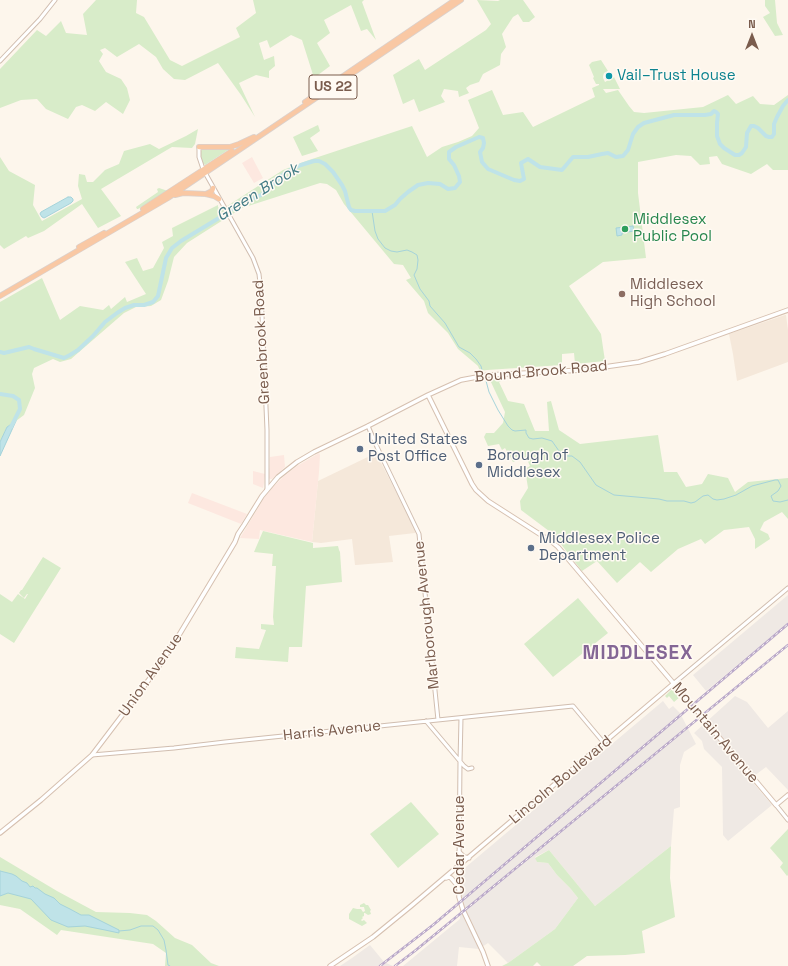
<!DOCTYPE html>
<html>
<head>
<meta charset="utf-8">
<style>
  body { margin:0 }
  #map { position:relative; width:788px; height:966px; overflow:hidden; background:#fdf6ec; font-family:"Space Grotesk",sans-serif }
  canvas { display:block }
  .north { position:absolute; left:732px; top:16px; width:40px; height:40px; -webkit-text-stroke:3px #fffaf3; paint-order:stroke; rotate:0deg; font-size:11px; font-weight:700; line-height:16px; text-align:center; color:#7a5c4d }
  .north::after { content:''; display:block; margin:auto; width:14px; height:18px; background:#7a5c4d; clip-path:polygon(50% 0,100% 100%,50% 72%,0 100%) }
</style>
</head>
<body>
<div id="map">
<canvas width="788" height="966"></canvas>
<div class="north">N</div>
</div>
<script>
const c = document.querySelector('canvas').getContext('2d');
c.lineJoin = 'round';
function fill(path, color) {
  c.fillStyle = color;
  c.fill(path, 'evenodd');
}
function poly(rows) {
  const path = new Path2D();
  for (const r of rows) {
    path.moveTo(r[0], r[1]);
    for (let i = 2; i < r.length; i += 2) path.lineTo(r[i], r[i + 1]);
  }
  return path;
}
function stroke(path, color, width, dash) {
  c.strokeStyle = color;
  c.lineWidth = width;
  c.lineCap = dash ? 'butt' : 'round';
  c.setLineDash(dash || []);
  c.stroke(path);
}
function write(font, color, halo, rows, align = 'center') {
  c.font = font + ' "Space Grotesk",sans-serif';
  c.lineWidth = 3;
  c.setLineDash([]);
  c.textBaseline = 'middle';
  c.strokeStyle = halo;
  c.fillStyle = color;
  for (const [text, x, y, turn = 0] of rows) {
    c.save();
    c.translate(x, y);
    c.rotate((+turn || 0) * Math.PI / 180);
    c.textAlign = isNaN(turn) ? turn : align;
    if (halo) c.strokeText(text, 0, 0);
    c.fillText(text, 0, 0);
    c.restore();
  }
}
const residential = poly([
  [785,315,786,315,788,330,788,362,737,381,733,354,729,334],
  [376,453,416,531,415,533,389,536,393,562,356,565,355,565,352,539,321,543,312,542,318,481]
]);
const commercial = poly([
  [252,157,263,178,254,183,242,163],
  [319,453,320,455,319,472,312,542,260,530,259,539,240,538,264,498,273,487,283,477,297,466],
  [284,455,285,467,272,479,270,479,269,478,270,457],
  [253,471,265,474,264,483,263,488,253,484],
  [192,493,247,514,241,524,188,503]
]);
const industrial = poly([
  [788,595,788,623,706,691,693,675],
  [735,696,747,702,768,728,788,711,788,790,766,767,750,779,772,805,728,841,723,835,722,767,704,749,702,741,694,733],
  [663,701,669,709,673,706,680,713,696,744,684,752,680,765,680,807,674,809,671,846,595,906,549,850,535,857,537,862,548,863,557,875,570,888,578,898,555,929,508,963,488,943,479,949,459,947,457,966,403,966,460,919,460,872],
  [370,945,384,962,393,966,340,966,352,958]
]);
const green = poly([
  [96,0,137,0,136,13,144,17,170,60,182,66,240,37,236,28,256,13,253,0,364,0,362,2,376,40,367,29,361,31,351,5,324,20,330,33,317,43,330,66,314,78,302,40,291,35,270,48,267,40,259,43,264,60,274,56,275,66,269,71,269,78,256,75,239,83,255,117,241,95,218,63,185,80,174,79,163,69,156,57,139,44,117,57,105,48,100,50,103,54,99,61,106,72,121,79,127,88,130,100,123,114,106,102,95,111,82,105,76,107,68,119,46,109,37,99,21,100,0,108,0,69,37,30,46,36,61,21,66,33,87,35,83,14],
  [477,0,498,1,500,0,523,0,535,17,529,22,523,22,518,14,513,17,502,34,506,47,501,54,500,65,483,74,479,82,470,85,466,88,469,93,459,97,458,91,444,89,441,96,445,102,419,112,414,99,403,104,393,75,419,59,425,70,486,30,491,24],
  [765,0,775,0,777,23,783,35,775,36,763,17,770,13,765,6],
  [601,60,608,71,604,73,603,76,603,78,605,82,614,77,620,89,603,89,606,93,618,90,629,106,634,112,644,113,703,107,728,95,736,104,753,96,760,104,774,105,788,95,788,170,773,170,767,164,751,174,722,164,717,156,709,157,710,164,700,165,691,156,676,155,638,162,638,193,646,258,603,262,569,286,601,334,605,361,575,364,574,353,562,354,562,365,487,370,480,371,478,366,458,349,448,333,428,313,424,301,406,280,411,278,403,265,394,264,344,204,336,190,327,184,320,183,242,208,187,243,174,257,168,281,161,300,151,306,136,307,124,313,71,359,60,362,53,359,34,368,32,374,35,388,24,415,16,421,7,427,0,442,0,302,42,278,60,320,80,306,103,310,109,305,111,309,125,297,127,302,146,294,125,262,137,258,143,271,153,268,164,248,162,242,173,236,172,228,218,205,218,207,221,210,283,170,306,161,412,126,427,157,442,147,458,142,472,136,479,128,468,100,492,90,503,115,523,112,533,127,595,97,592,88,599,85,599,84,596,84,593,78,594,77,589,65,592,62],
  [318,125,320,131,310,138,318,151,302,156,293,137],
  [198,129,195,144,192,148,172,147,101,189,121,216,98,228,82,204,44,231,28,238,26,236,4,249,0,245,0,157,9,171,35,185,33,205,42,221,82,199,78,186,79,174,85,175,87,182,93,182,105,170,119,164,124,151,150,144,159,149,186,136],
  [204,149,228,149,228,150,205,165,203,163,201,156,200,151],
  [159,188,168,191,138,209,137,209,136,207,158,192,157,189],
  [505,379,499,382,508,401,524,404,535,431,549,431,547,402,551,401,559,430,580,444,658,435,664,472,677,472,686,487,702,484,708,474,728,478,735,492,748,482,788,478,788,519,782,512,764,522,760,530,768,534,770,539,755,549,755,539,749,527,724,530,705,544,701,539,678,549,651,572,640,562,617,583,597,561,582,571,553,534,521,510,520,501,528,488,525,469,530,466,526,457,513,462,505,448,502,450,499,444,488,446,484,437,486,433,494,433,503,423,505,412,490,380],
  [263,531,313,543,313,548,338,546,339,550,340,552,342,582,306,586,302,647,289,647,288,662,235,658,236,647,259,649,266,630,261,629,261,624,274,625,273,617,276,566,272,566,273,554,254,552],
  [43,557,61,568,14,643,0,634,0,594,12,602,18,594,25,599,28,594,27,594,24,598,19,593,21,590,22,590],
  [578,598,608,633,553,677,524,644],
  [672,689,674,690,680,697,674,702,669,696,667,698,665,696],
  [411,802,439,834,398,868,370,834],
  [788,829,788,875,787,876,780,867,783,863,770,848],
  [671,846,670,878,675,917,642,931,645,953,625,955,587,956,573,966,541,966,537,962,533,966,502,966,508,963,555,929,578,898,570,888,557,875,548,863,537,862,535,858,549,850,595,906],
  [0,857,57,891,96,912,130,913,147,915,156,921,175,938,192,945,211,963,219,966,165,966,166,953,153,944,61,930,57,935,20,909,0,905],
  [364,903,366,905,368,905,371,910,370,911,371,914,368,915,365,913,364,913,364,916,362,917,363,918,361,920,362,921,364,920,367,923,362,926,349,919,349,914,353,908,357,909,361,909,363,912,365,911,364,907,360,907,360,905]
]);
const water = poly([
  [68,197,71,197,73,199,73,201,71,203,46,217,44,218,42,217,40,214,41,212,68,197],
  [633,226,634,231,622,233,622,235,617,236,616,228,633,226],
  [16,421,0,456,0,442,7,427,16,421],
  [0,871,12,874,16,876,22,881,27,883,30,887,33,886,35,888,37,888,45,894,54,898,60,904,70,909,81,915,89,915,119,930,119,933,105,930,85,926,68,927,51,920,31,899,8,893,0,896,0,871]
]);
const stream = poly([
  [372,211,375,231,378,239,385,248,391,251,397,252,407,250,412,252,417,255,418,260,417,269,414,275,420,289,429,301,430,306,445,323,459,347,470,353,476,359,481,366,483,374],
  [485,377,489,392,498,410,508,426,512,430,515,431,526,430,526,433,529,438,533,439,542,438,552,441,559,451,567,456,572,456,580,462,596,485,614,495,659,499,667,501,684,501,691,503,695,502,703,496,708,495,713,499,717,500,724,499,736,495,752,486,775,480,778,480,781,486,778,491,771,496,773,501,780,502,788,500],
  [119,931,130,930,141,926,153,926,158,930,164,940,166,950,168,965,170,966]
]);
const river = poly([
  [0,352,4,353,29,347,34,349,64,358,70,355,78,350,93,336,105,322,117,313,125,308,134,305,144,305,153,302,158,296,166,258,172,248,181,241,219,218,238,205,261,195,270,188,276,181,286,172,301,165,314,161,319,161,325,164,333,172,342,185,345,191,349,207,351,210,355,211,385,211,395,205,400,199,408,192,418,185,428,183,440,184,448,189,455,188,460,182,459,176,454,165,449,159,449,152,456,147,479,137,483,138,484,143,483,148,480,152,482,162,488,169,514,180,520,181,524,179,521,163,528,159,540,167,562,170,573,157,588,157,602,154,608,153,616,157,623,156,628,150,633,134,638,127,644,123,674,115,705,115,711,114,714,111,716,112,718,114,717,123,717,136,720,144,724,148,735,155,739,155,742,153,746,147,747,133,751,126,754,126,758,128,766,136,769,137,772,137,774,134,774,124,777,117,783,106,788,100],
  [0,394,13,396,19,400,20,409,11,427]
]);
const tertiary = poly([
  [0,61,40,19,55,0],
  [199,147,199,157,203,169,253,258,259,274,261,292,267,430,267,489],
  [368,426,377,447,419,534,438,720],
  [673,684,788,588],
  [426,721,464,766,468,769,472,768],
  [92,755,174,748,225,742,573,706,604,743],
  [776,805,788,820],
  [459,866,460,762,461,718]
]);
const secondary = poly([
  [428,395,472,484,476,490,488,501,552,542,558,547,697,711],
  [707,723,776,805,788,795],
  [0,833,41,800,92,755,130,705,159,666,176,640,235,542,238,534,244,525,262,496,278,477,297,462,314,452,368,426,428,395,461,380,488,375,583,370,639,362,665,354,788,310],
  [459,852,464,857,469,858],
  [459,866,459,897,463,910,483,952,488,966],
  [446,878,449,877,451,878,457,885,458,888],
  [330,966,373,937,411,906,673,684]
]);
const trunk = poly([
  [305,102,455,0],
  [199,147,230,147,239,144,254,137],
  [206,194,212,191,213,188],
  [175,195,183,193,206,194,214,196,219,199],
  [143,209,232,151],
  [79,247,104,233],
  [0,296,168,198,461,0]
]);
const rail = poly([
  [380,966,433,925,788,624],
  [395,966,416,950,788,645]
]);
const secondaryBridge = poly([
  [697,711,707,723]
]);
const markers = [
  [609,76,4,"#0f9aa8"],
  [625,229,4,"#2e9e5b"],
  [622,294,4,"#8d6e63"],
  [360,449,4,"#5c6f8a"],
  [479,465,4,"#5c6f8a"],
  [531,548,4,"#5c6f8a"]
];
const shields = [
  [333,87,48]
];
const shieldNames = [
  ["US 22",333,87]
];
const cultureNames = [
  ["Vail–Trust House",617,76]
];
const leisureNames = [
  ["Middlesex",633,220],
  ["Public Pool",633,237]
];
const educationNames = [
  ["Middlesex",630,285],
  ["High School",630,302]
];
const streetNames = [
  ["Greenbrook Road",262,342,-93],
  ["Bound Brook Road",541,372,-5],
  ["Marlborough Avenue",427,615,-96],
  ["Union Avenue",151,675,-55],
  ["Harris Avenue",332,731,-6],
  ["Mountain Avenue",715,733,50],
  ["Lincoln Boulevard",561,780,-40],
  ["Cedar Avenue",460,845,-90]
];
const serviceNames = [
  ["United States",368,440],
  ["Post Office",368,457],
  ["Borough of",487,456],
  ["Middlesex",487,473],
  ["Middlesex Police",539,539],
  ["Department",539,556]
];
const waterNames = [
  ["Green Brook",258,193,-32]
];
const districtNames = [
  ["MIDDLESEX",638,654]
];
fill(residential, '#f5e8da');
fill(commercial, '#fde8e0');
fill(industrial, '#efe9e4');
fill(green, '#d8ecc9');
fill(water, '#bfe3e8');
stroke(water, '#a5d3da', 1);
stroke(stream, '#a5d3da', 1);
stroke(river, '#bfe3e8', 4);
stroke(tertiary, '#d1beb0', 5);
stroke(secondary, '#d6c0b0', 5.5);
stroke(trunk, '#dad1cd', 6);
stroke(tertiary, '#fff', 3);
stroke(secondary, '#fff', 3.5);
stroke(trunk, '#f9c8a4', 4.5);
stroke(rail, '#b9a8c9', 2.5);
stroke(rail, '#fffaf3', 1, [3]);
stroke(secondaryBridge, '#d6c0b0', 5.5, []);
stroke(secondaryBridge, '#fff', 3.5);
for (const [x, y, r, color] of markers) {
  const dot = new Path2D();
  dot.arc(x, y, r, 0, 2 * Math.PI);
  c.fillStyle = color;
  c.fill(dot);
  stroke(dot, '#fffaf3', 1.5);
}
for (const [x, y, w] of shields) {
  const box = new Path2D();
  box.roundRect(x - w / 2, y - 12, w, 24, 3);
  c.fillStyle = '#fffaf3';
  c.fill(box);
  stroke(box, '#7a5c4d', 1);
}
write('bold 14px', '#7a5c4d', null, shieldNames);
write('15px', '#0d838f', '#fffaf3', cultureNames, 'left');
write('15px', '#27864d', '#fffaf3', leisureNames, 'left');
write('15px', '#785e54', '#fffaf3', educationNames, 'left');
write('15px', '#7a5c4d', '#fffaf3', streetNames);
write('15px', '#4e5e75', '#fffaf3', serviceNames, 'left');
write('italic 16px', '#437c86', '#fffaf3', waterNames);
c.letterSpacing = '1px';
write('bold 19px', '#846695', '#fffaf3', districtNames);
c.letterSpacing = '0px';
</script>
</body>
</html>
